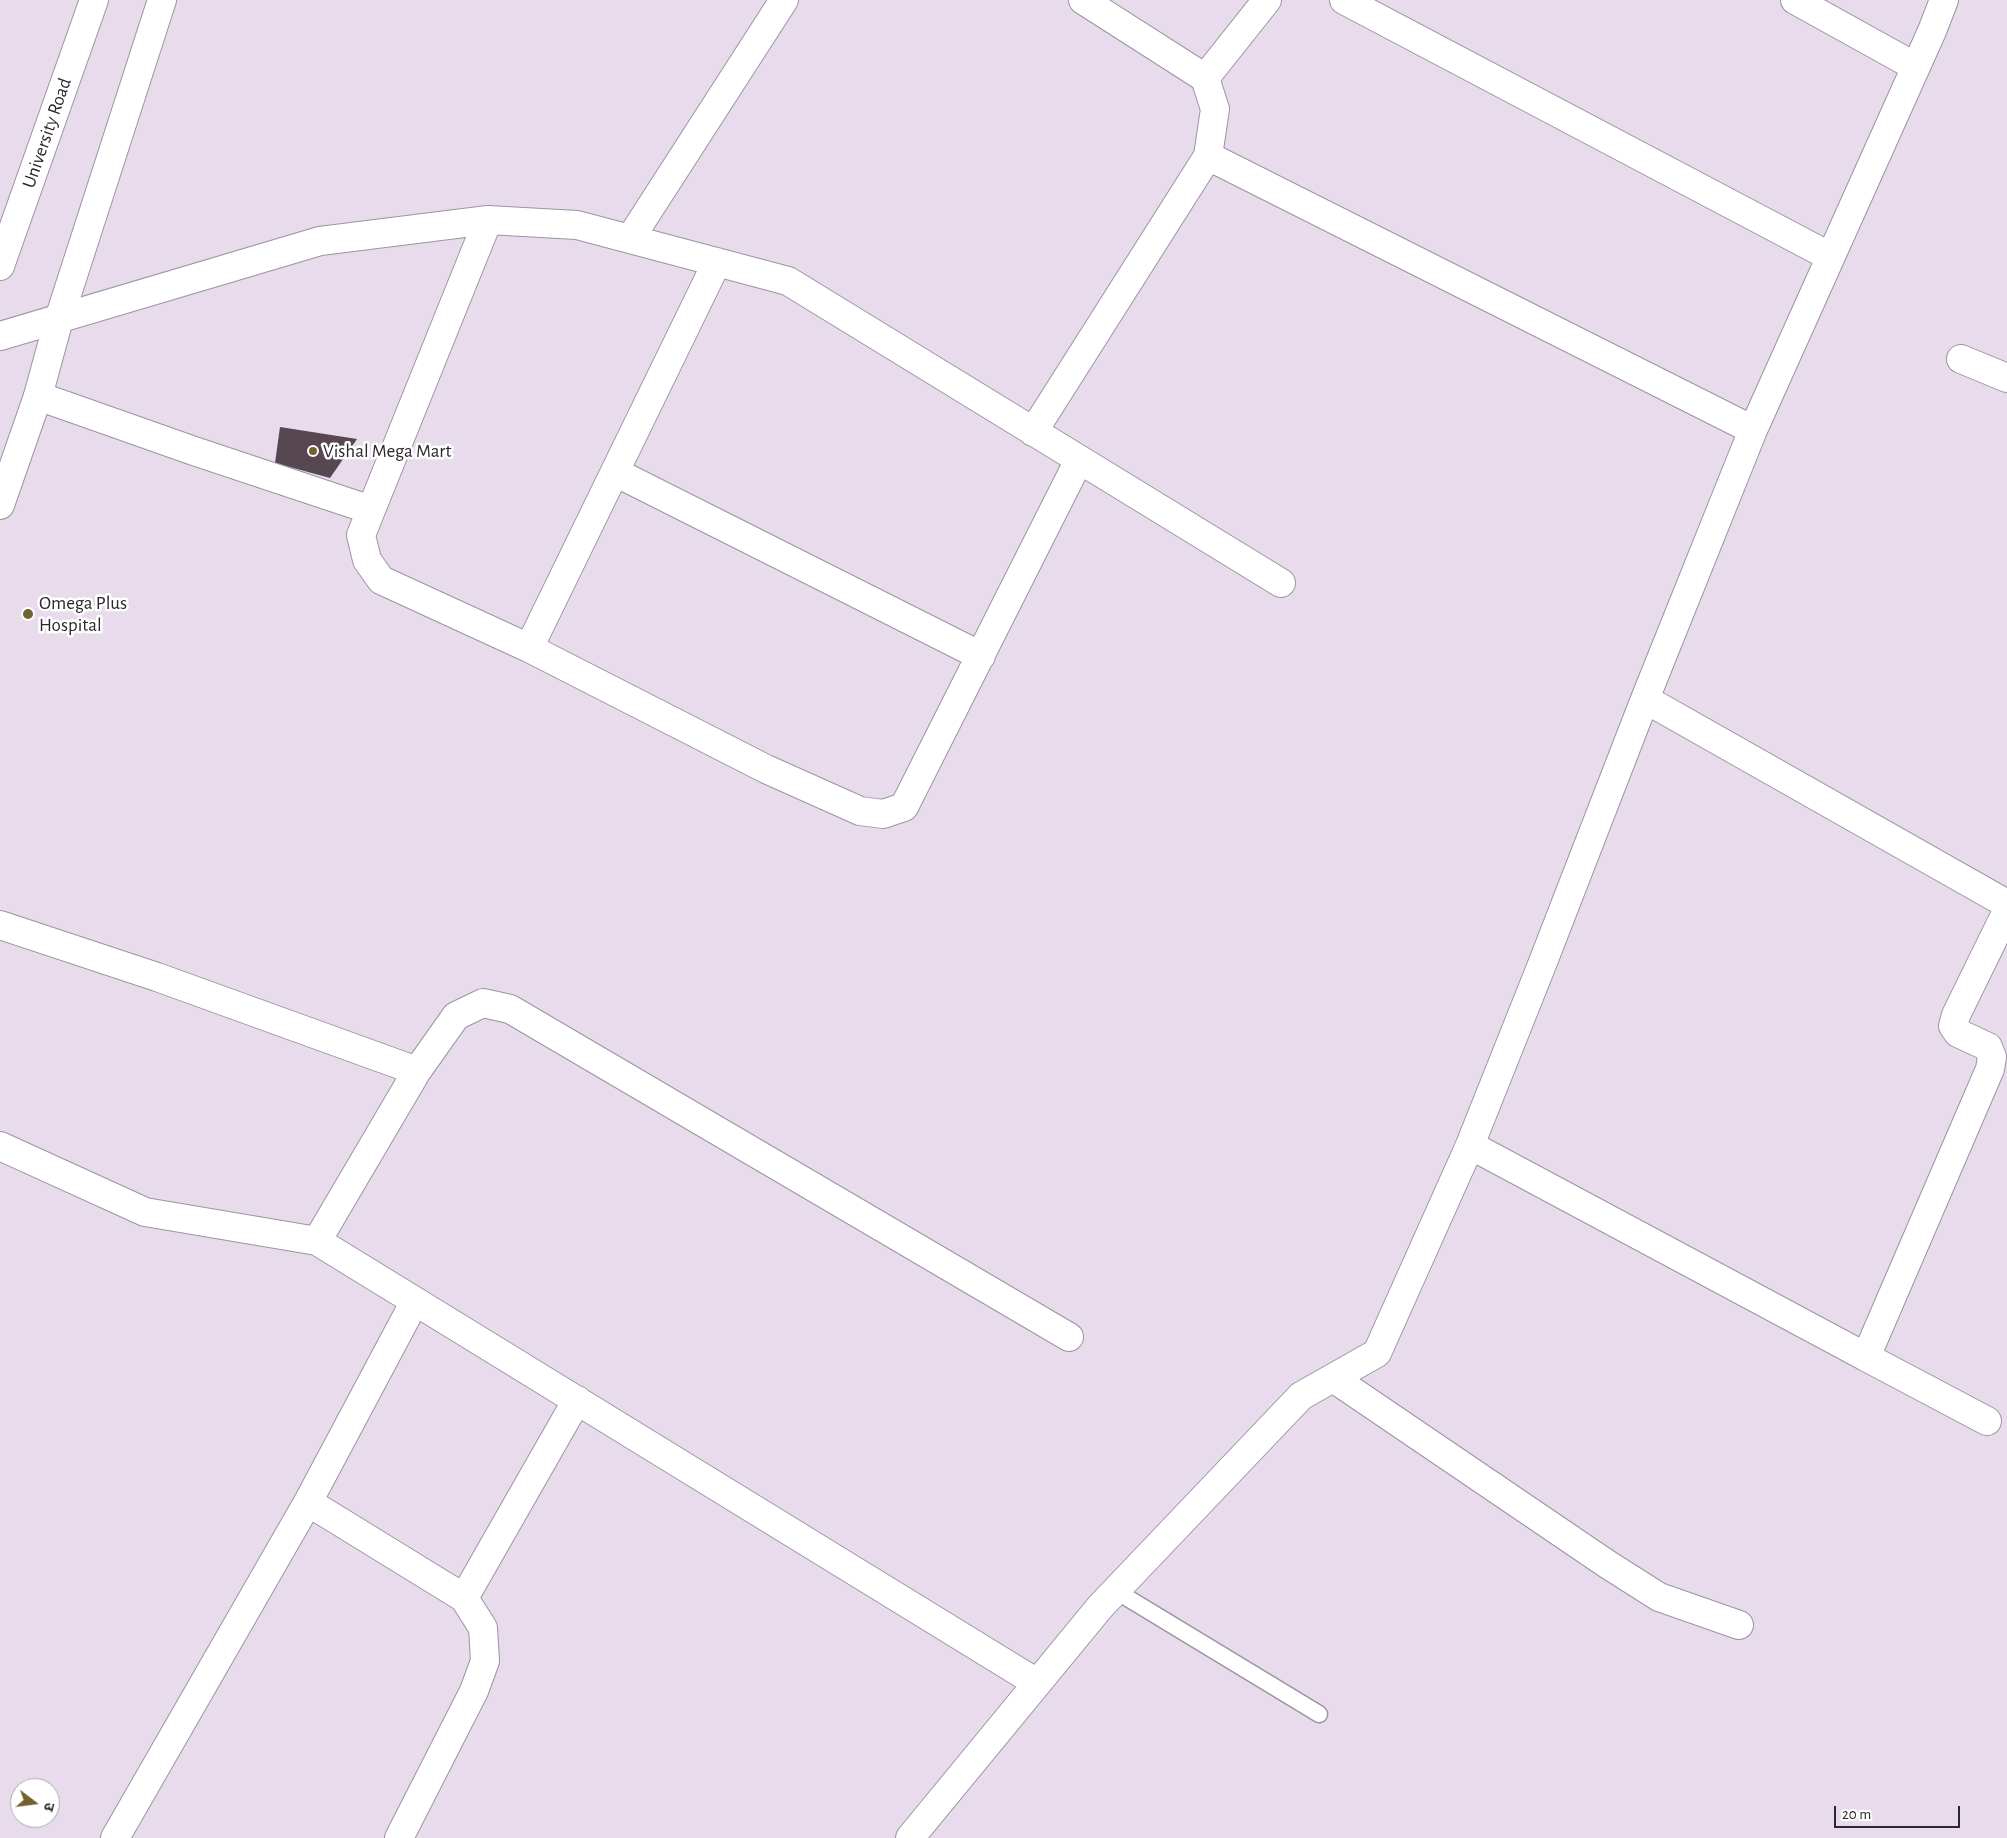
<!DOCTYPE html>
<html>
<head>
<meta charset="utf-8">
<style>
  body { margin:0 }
  #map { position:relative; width:2007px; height:1838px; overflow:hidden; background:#e8dcec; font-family:"Alegreya Sans","Noto Sans Devanagari",sans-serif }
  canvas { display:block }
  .north { position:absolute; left:10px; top:1778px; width:50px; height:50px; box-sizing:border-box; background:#fff; border:1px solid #aba9ab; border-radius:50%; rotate:105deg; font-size:14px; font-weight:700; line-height:20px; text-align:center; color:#2c282d }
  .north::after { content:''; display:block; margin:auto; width:18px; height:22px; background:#73612f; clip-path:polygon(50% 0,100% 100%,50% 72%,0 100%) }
  .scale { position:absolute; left:1834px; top:1806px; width:126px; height:22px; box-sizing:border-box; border:2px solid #2c282d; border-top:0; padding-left:6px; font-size:15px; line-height:18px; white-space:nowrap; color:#2c282d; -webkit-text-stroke:4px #fff; paint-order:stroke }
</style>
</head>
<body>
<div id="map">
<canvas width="2007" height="1838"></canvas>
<div class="north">उ</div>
<div class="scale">20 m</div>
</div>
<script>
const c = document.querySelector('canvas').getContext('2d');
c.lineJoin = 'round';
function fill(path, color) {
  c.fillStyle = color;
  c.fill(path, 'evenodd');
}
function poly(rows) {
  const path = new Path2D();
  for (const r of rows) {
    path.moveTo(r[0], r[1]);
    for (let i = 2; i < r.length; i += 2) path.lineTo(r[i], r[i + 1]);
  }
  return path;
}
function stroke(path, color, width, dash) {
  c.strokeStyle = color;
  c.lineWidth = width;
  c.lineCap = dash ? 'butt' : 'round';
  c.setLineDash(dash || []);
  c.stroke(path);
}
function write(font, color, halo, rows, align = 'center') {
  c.font = font + ' "Alegreya Sans",sans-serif';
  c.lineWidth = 5;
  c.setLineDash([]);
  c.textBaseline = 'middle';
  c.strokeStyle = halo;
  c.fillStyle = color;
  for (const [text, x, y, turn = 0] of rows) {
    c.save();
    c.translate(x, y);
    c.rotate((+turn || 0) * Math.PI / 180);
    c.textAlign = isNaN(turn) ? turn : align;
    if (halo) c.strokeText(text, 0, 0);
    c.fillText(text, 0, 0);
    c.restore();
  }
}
const building = poly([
  [280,427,357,439,330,478,275,463]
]);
const service = poly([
  [1116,1591,1319,1714]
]);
const minor = poly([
  [1344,0,1829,256],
  [1795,0,1916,67],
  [1205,78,1267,0],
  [1208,156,1753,430],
  [488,220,361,535,367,560,381,580,529,648,766,769,860,811,883,814,904,807,1079,460],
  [630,239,784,0],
  [0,336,320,241,488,220,577,225,788,281,1281,583],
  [1961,359,2007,378],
  [38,396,194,451,371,510],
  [1033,432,1208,156,1215,109,1205,78,1083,0],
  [615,472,981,656],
  [529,648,717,262],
  [1645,699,2007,904],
  [0,925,157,977,417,1071],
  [1470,1145,1866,1357,1990,1069,1992,1057,1988,1047,1958,1033,1953,1026,1956,1015,2007,911],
  [0,1146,145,1212,317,1241,417,1071,456,1016,483,1003,510,1009,1069,1337],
  [317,1241,1037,1683],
  [1866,1357,1987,1421],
  [1333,1378,1607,1564,1659,1597,1739,1625],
  [308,1502,464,1598,483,1628,485,1661,474,1691,399,1838],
  [464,1598,577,1400],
  [115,1838,308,1502,415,1301],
  [910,1838,1100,1607,1301,1396,1377,1353,1470,1145,1543,962,1645,699,1753,430,1932,31,1944,0]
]);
const primary = poly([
  [0,266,94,0],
  [0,505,38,396,59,319,162,0]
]);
const markers = [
  [313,451,5,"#73612f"],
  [28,614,6,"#73612f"]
];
const streetNames = [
  ["University Road",47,133,-71]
];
const poiNames = [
  ["Vishal Mega Mart",323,451],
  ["Omega Plus",39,603],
  ["Hospital",39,625]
];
fill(building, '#564750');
stroke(service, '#9d93a2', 19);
stroke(minor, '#9d93a2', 30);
stroke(primary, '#9d93a2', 30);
stroke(service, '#fff', 16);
stroke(minor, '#fff', 28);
stroke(primary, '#fff', 28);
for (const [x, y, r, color] of markers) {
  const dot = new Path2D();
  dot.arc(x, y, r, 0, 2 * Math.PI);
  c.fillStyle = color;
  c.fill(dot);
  stroke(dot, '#fff', 2);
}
write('19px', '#2c282d', '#fff', streetNames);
write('19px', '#2c282d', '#fff', poiNames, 'left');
</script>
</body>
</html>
